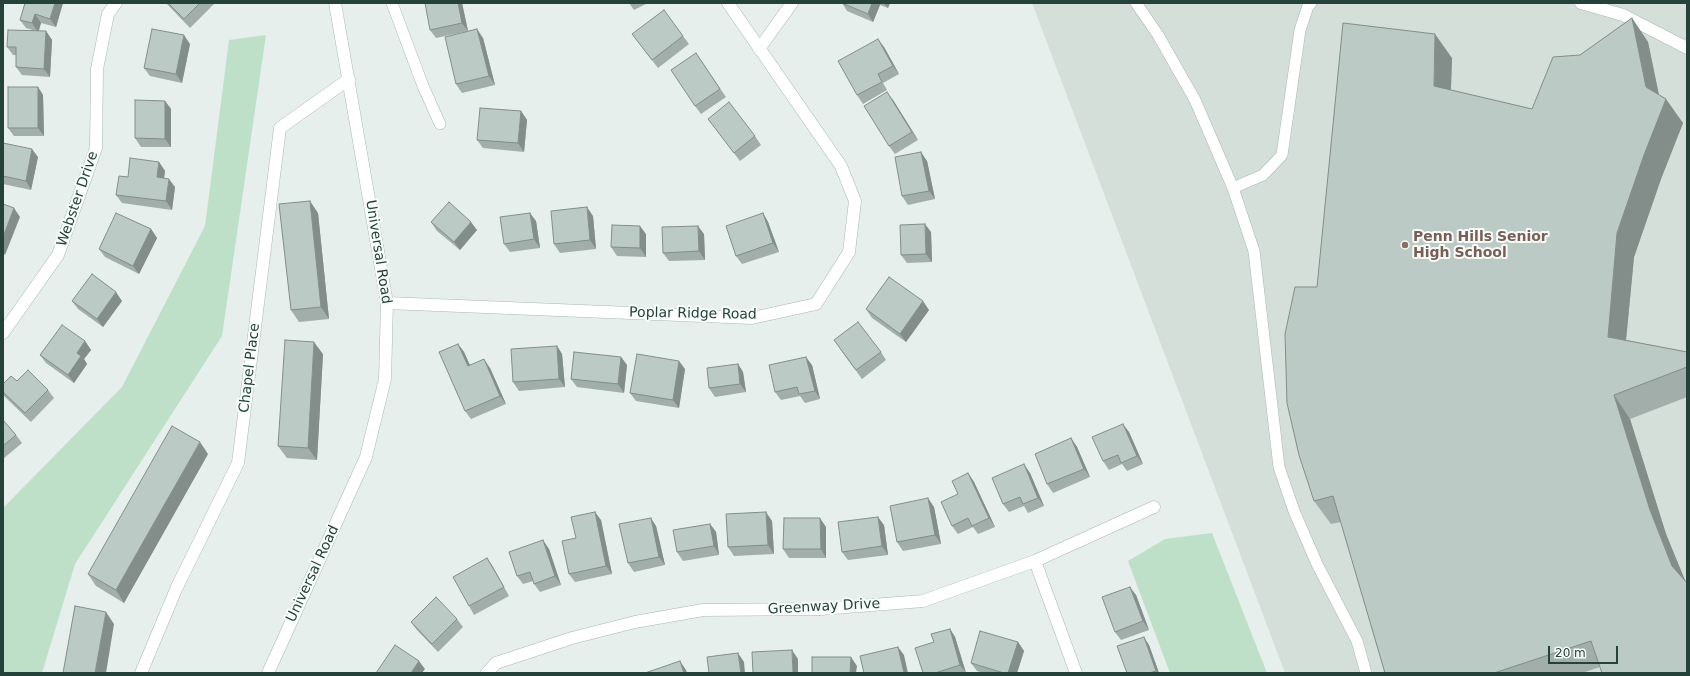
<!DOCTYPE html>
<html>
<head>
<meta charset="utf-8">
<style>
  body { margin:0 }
  #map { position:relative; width:1690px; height:676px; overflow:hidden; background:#e6efeb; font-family:"DejaVu Sans",sans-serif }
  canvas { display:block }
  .frame { position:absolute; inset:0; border:4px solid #24423a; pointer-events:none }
  .scale { position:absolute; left:1548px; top:646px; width:70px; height:18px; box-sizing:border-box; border:2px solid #24423a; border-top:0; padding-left:5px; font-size:12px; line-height:14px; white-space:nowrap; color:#24423a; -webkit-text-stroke:3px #f7fbf9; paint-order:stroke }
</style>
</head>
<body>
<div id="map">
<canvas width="1690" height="676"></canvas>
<div class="frame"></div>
<div class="scale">20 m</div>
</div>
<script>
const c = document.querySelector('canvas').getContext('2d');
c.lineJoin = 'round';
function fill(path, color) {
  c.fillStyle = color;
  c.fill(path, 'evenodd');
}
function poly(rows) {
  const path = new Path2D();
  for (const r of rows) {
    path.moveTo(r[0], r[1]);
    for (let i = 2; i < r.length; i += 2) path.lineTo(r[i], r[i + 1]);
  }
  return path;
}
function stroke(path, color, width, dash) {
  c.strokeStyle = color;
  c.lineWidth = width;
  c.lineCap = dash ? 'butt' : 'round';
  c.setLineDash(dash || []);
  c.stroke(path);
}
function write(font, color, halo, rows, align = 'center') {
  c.font = font + ' "DejaVu Sans",sans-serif';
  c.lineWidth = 4;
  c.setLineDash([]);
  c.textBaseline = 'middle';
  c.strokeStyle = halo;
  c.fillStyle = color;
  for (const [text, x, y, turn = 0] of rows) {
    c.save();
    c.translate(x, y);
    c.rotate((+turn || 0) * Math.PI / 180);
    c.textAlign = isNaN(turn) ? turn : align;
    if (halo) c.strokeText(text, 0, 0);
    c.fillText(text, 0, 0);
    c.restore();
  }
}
const built = poly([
  [1032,3,1687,3,1687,673,1285,673]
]);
const green = poly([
  [266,35,222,336,75,564,42,673,3,673,3,508,122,387,205,226,229,40],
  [1212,533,1267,673,1170,673,1128,561,1165,539]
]);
const lane = poly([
  [392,3,423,86,440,124],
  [1136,3,1158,35,1195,100,1233,188,1254,251,1279,467,1294,511,1317,564,1357,641,1366,673],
  [1233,188,1263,175,1282,155,1300,30,1308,6,1311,3]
]);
const street = poly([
  [1581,3,1623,15,1687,48],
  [759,49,792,3],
  [387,303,752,318,816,304,849,252,855,201,841,166,728,3],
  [3,333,58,255,96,148,97,69,108,14,116,3],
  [1035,561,1076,673],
  [141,673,177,587,238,463,280,128,349,79],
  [487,673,496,663,572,638,635,622,703,610,821,609,923,601,1035,561,1154,507]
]);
const secondary = poly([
  [268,673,366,457,385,379,387,303,335,3]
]);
const wall = poly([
  [25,3,63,3,56,27,41,23,39,31,46,31,52,40,50,77,22,75,16,67,16,55,13,55,7,47,36,31,26,28,20,20],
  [166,3,213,3,214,4,190,28],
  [462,3,468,31,436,38,430,30],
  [629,3,648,3,634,10],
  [842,3,890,3,888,8,880,5,873,22,847,11],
  [1632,18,1648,42,1659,95,1683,123,1661,179,1634,257,1626,340,1687,352,1687,397,1630,419,1666,534,1685,581,1600,667,1582,673,1385,673,1341,522,1331,524,1314,501,1317,287,1452,58,1451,90,1532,109,1580,55],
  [632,34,683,36,689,44,658,68],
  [483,38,495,85,462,93,456,84],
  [190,44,182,83,150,76,144,68],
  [884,47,899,74,883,83,887,90,863,104,857,95],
  [696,53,726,97,701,114,695,106],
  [38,87,43,95,44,136,14,136,8,128],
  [893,100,918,140,895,154,889,146],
  [165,101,171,109,171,147,141,147,135,138],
  [521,111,527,120,524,152,483,148,477,140],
  [708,119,755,136,761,145,740,161],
  [3,143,38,157,31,190,3,184],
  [927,161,935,199,908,205,902,196],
  [159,162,165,171,164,178,175,187,172,210,122,203,116,195,128,177],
  [318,213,329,319,299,322,291,310],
  [763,213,768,222,779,252,742,264,736,256],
  [593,216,596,249,560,253,554,244],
  [536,221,540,248,510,252,504,244],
  [431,222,477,230,460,250,437,231],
  [151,229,157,238,139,274,105,257,99,249],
  [931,232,932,262,907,263,901,255],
  [646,234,646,257,617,256,611,247],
  [704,234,705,260,669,261,663,253],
  [72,301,122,301,103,327,78,309],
  [866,309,929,310,906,342,872,318],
  [85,341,91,350,84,359,87,364,74,383,46,363,40,355],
  [458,344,464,352,470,365,490,368,506,404,471,419,465,411],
  [557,346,562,354,565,387,519,391,513,382],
  [840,349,881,352,886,360,862,379],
  [323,354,317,460,287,458,278,446],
  [621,357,627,365,624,393,577,387,571,379],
  [738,364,743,372,746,392,715,397,709,388],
  [812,365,820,399,805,403,800,396,781,400,775,392],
  [685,369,679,408,636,401,630,393],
  [17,381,48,390,54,398,31,422,5,397,3,394,3,384],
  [3,420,16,435,22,443,3,459],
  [1129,432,1143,464,1127,471,1122,464,1109,470,1103,461],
  [1071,438,1077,447,1090,477,1053,493,1047,484],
  [208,454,124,603,96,586,88,574],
  [968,473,974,482,995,527,978,534,973,527,958,534,952,526,958,494],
  [1030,473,1044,506,1028,513,1024,506,1009,512,1003,504],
  [934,507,941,544,903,551,897,542],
  [601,520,612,574,575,582,569,574,576,538],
  [772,521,774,554,734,556,728,547],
  [710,524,716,532,719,555,683,561,677,552],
  [884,525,888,555,848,560,842,552],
  [656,526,665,565,634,572,628,563],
  [826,527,826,558,789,558,783,549],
  [549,549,561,585,540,592,534,584,533,581,523,584,517,576],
  [487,558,493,567,509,596,474,615,469,606],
  [1136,595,1149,630,1121,640,1115,632],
  [457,619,463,627,438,652,417,630,411,622],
  [950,629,955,637,966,673,923,673,934,642],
  [1018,642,1024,651,1017,673,983,673,977,671,971,663],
  [1149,645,1159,673,1127,673]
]);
const shadedWall = poly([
  [55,3,63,3,56,27,50,19],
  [458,3,462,3,468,31,462,23],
  [872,3,879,3,880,5,873,22,868,14],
  [884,3,890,3,888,8],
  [35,14,41,23,38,32,32,23],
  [1632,18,1648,42,1662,110,1666,99,1683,123,1661,179,1634,257,1624,361,1608,337,1617,233,1646,87],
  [477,29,483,38,495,85,489,76],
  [46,31,52,40,50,77,44,69],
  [1435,34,1452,58,1450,110,1434,86],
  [184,35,190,44,182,83,176,74],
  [878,39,884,47,899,74,893,66],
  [38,87,43,95,44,136,38,128],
  [887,92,893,100,918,140,912,132],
  [165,101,171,109,171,147,165,139],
  [521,111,527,120,524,152,518,143],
  [32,149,38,157,31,190,26,181],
  [921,152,927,161,935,199,929,191],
  [159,162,165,171,163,186,157,177],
  [169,179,175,187,172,210,166,201],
  [310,201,318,213,329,319,321,307],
  [587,207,593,216,596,249,590,240],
  [14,208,20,217,5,255,3,253,3,237],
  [530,213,536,221,540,248,534,239],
  [763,213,768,222,779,252,773,243],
  [471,222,477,230,460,250,454,242],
  [925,224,931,232,932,262,926,254],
  [640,226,646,234,646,257,640,248],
  [698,226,704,234,705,260,699,251],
  [151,229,157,238,139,274,133,266],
  [116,292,122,301,103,327,97,319],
  [923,301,929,310,906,342,900,334],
  [85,341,91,350,84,359,87,364,74,383,68,375,77,353],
  [314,342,323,354,317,460,308,448],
  [458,344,464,352,474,375,468,366],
  [557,346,562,354,565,387,559,379],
  [621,357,627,365,624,393,618,384],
  [806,357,812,365,820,399,815,391],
  [484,359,490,368,506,404,500,396],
  [679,361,685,369,679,408,673,400],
  [738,364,743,372,746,392,740,384],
  [1614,395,1630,419,1666,534,1687,585,1672,566,1650,510],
  [1123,424,1129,432,1143,464,1137,456],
  [1071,438,1077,447,1090,477,1084,469],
  [200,442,208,454,124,603,116,590],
  [1024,464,1030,473,1044,506,1038,498],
  [968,473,974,482,995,527,989,518],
  [928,498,934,507,941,544,935,535],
  [595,512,601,520,612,574,606,566],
  [766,512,772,521,774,554,768,545],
  [878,517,884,525,888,555,882,546],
  [651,518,656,526,665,565,659,557],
  [820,518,826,527,826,558,821,549],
  [710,524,716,532,719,555,714,546],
  [543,540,549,549,561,585,555,576],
  [487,558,493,567,509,596,504,587],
  [1130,587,1136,595,1149,630,1143,621],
  [106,612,114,624,106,673,95,673],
  [950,629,955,637,966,673,960,665],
  [1144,637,1149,645,1159,673,1157,673,1156,671],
  [1018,642,1024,651,1017,673,1008,673],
  [898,647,904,655,908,673,904,673],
  [792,650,798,659,798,673,793,673],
  [738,653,744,662,745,673,741,673],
  [851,657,857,666,856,673,850,673],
  [419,661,425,669,422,673,411,673],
  [680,661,686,670,687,673,684,673]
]);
const building = poly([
  [25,3,55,3,50,19,35,14,32,23,20,20,25,3],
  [168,3,200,3,184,19,168,3],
  [425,3,458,3,462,23,430,30,425,3],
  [842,3,872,3,868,14,842,3],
  [664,10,683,36,652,60,632,34,664,10],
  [1632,18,1646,87,1666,99,1644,155,1617,233,1608,337,1687,352,1687,367,1614,395,1650,510,1672,566,1687,583,1687,673,1602,673,1591,641,1494,673,1385,673,1333,496,1314,501,1299,455,1287,403,1285,334,1295,287,1317,287,1343,23,1435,34,1434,86,1532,109,1553,57,1580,55,1632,18],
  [152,29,184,35,176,74,144,68,152,29],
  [477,29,489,76,456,84,445,37,477,29],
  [8,30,46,31,44,69,16,67,16,47,7,47,8,30],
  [878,39,893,66,878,74,882,82,857,95,838,61,878,39],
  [696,53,720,89,695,106,671,70,696,53],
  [8,87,38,87,38,128,8,128,8,87],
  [887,92,912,132,889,146,864,106,887,92],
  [135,100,165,101,165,139,135,138,135,100],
  [729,102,755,136,734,153,708,119,729,102],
  [480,108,521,111,518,143,477,140,480,108],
  [3,143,32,149,26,181,3,176,3,143],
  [921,152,929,191,902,196,895,157,921,152],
  [130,158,159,162,157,177,169,179,166,201,116,195,119,176,128,177,130,158],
  [310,201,321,307,291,310,279,204,310,201],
  [449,202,471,222,454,242,431,222,449,202],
  [3,204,14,208,3,237,3,204],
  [587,207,590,240,554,244,551,211,587,207],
  [116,213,151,229,133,266,99,249,116,213],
  [530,213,534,239,504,244,500,217,530,213],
  [763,213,773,243,736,256,726,226,763,213],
  [925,224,926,254,901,255,900,225,925,224],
  [612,225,640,226,640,248,611,247,612,225],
  [698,226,699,251,663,253,662,227,698,226],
  [92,274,116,292,97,319,72,301,92,274],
  [889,277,923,301,900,334,866,309,889,277],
  [858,322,881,352,856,370,834,340,858,322],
  [62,325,85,341,77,353,81,356,68,375,40,355,62,325],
  [285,340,314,342,308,448,278,446,285,340],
  [458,344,468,366,484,359,500,396,465,411,439,352,458,344],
  [557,346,559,379,513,382,511,349,557,346],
  [574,352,621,357,618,384,571,379,574,352],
  [637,354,679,361,673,400,630,393,637,354],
  [806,357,815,391,799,394,797,387,775,392,769,365,806,357],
  [738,364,740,384,709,388,707,368,738,364],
  [28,370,48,390,25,413,3,392,3,384,11,376,17,381,28,370],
  [3,420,16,435,3,446,3,420],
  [1123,424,1137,456,1121,463,1118,455,1103,461,1092,437,1123,424],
  [172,426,200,442,116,590,88,574,172,426],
  [1071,438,1084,469,1047,484,1035,454,1071,438],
  [1024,464,1038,498,1023,504,1020,497,1003,504,992,478,1024,464],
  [968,473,989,518,972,526,968,518,952,526,941,502,958,494,952,481,968,473],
  [928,498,935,535,897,542,890,506,928,498],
  [595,512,606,566,569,574,562,541,576,538,571,517,595,512],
  [766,512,768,545,728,547,726,514,766,512],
  [878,517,882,546,842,552,838,522,878,517],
  [651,518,659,557,628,563,619,524,651,518],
  [784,518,820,518,821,549,783,549,784,518],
  [710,524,714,546,677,552,673,530,710,524],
  [543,540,555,576,534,584,530,572,517,576,509,552,543,540],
  [487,558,504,587,469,606,453,577,487,558],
  [1130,587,1143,621,1115,632,1102,597,1130,587],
  [436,597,457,619,432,644,411,622,436,597],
  [75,606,106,612,95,673,63,673,75,606],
  [950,629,960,665,935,673,923,673,915,648,934,642,931,634,950,629],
  [980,631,1018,642,1008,673,1004,673,971,663,980,631],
  [1144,637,1156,671,1149,673,1127,673,1117,646,1144,637],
  [395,645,419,661,411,673,376,673,395,645],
  [898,647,904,673,864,673,860,656,898,647],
  [792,650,793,673,753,673,752,652,792,650],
  [738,653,741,673,709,673,707,657,738,653],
  [812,657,851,657,850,673,812,673,812,657],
  [680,661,684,673,645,673,680,661]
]);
const markers = [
  [1405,245,4,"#8d6e63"]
];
const streetNames = [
  ["Webster Drive",78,199,-71],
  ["Universal Road",378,252,81],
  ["Poplar Ridge Road",693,314,1],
  ["Chapel Place",250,368,-83],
  ["Universal Road",313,574,-65],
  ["Greenway Drive",824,607,-3]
];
const educationNames = [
  ["Penn Hills Senior",1413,237],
  ["High School",1413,253]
];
fill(built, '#d4dfda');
fill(green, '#bfe0c8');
stroke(lane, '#a8b8b2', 12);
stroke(street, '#a8b8b2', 13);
stroke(secondary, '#a4bbb3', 13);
stroke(lane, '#fff', 11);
stroke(street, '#fff', 12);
stroke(secondary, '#fff', 12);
fill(wall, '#a1aea9');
fill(shadedWall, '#838d89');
fill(building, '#bbcac4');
stroke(building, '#838d89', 1);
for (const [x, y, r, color] of markers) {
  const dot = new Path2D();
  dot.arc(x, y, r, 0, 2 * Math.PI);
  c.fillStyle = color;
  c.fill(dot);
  stroke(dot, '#f7fbf9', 1.5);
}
write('14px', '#24423a', '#f7fbf9', streetNames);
write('bold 14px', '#785e54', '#f7fbf9', educationNames, 'left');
</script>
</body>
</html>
